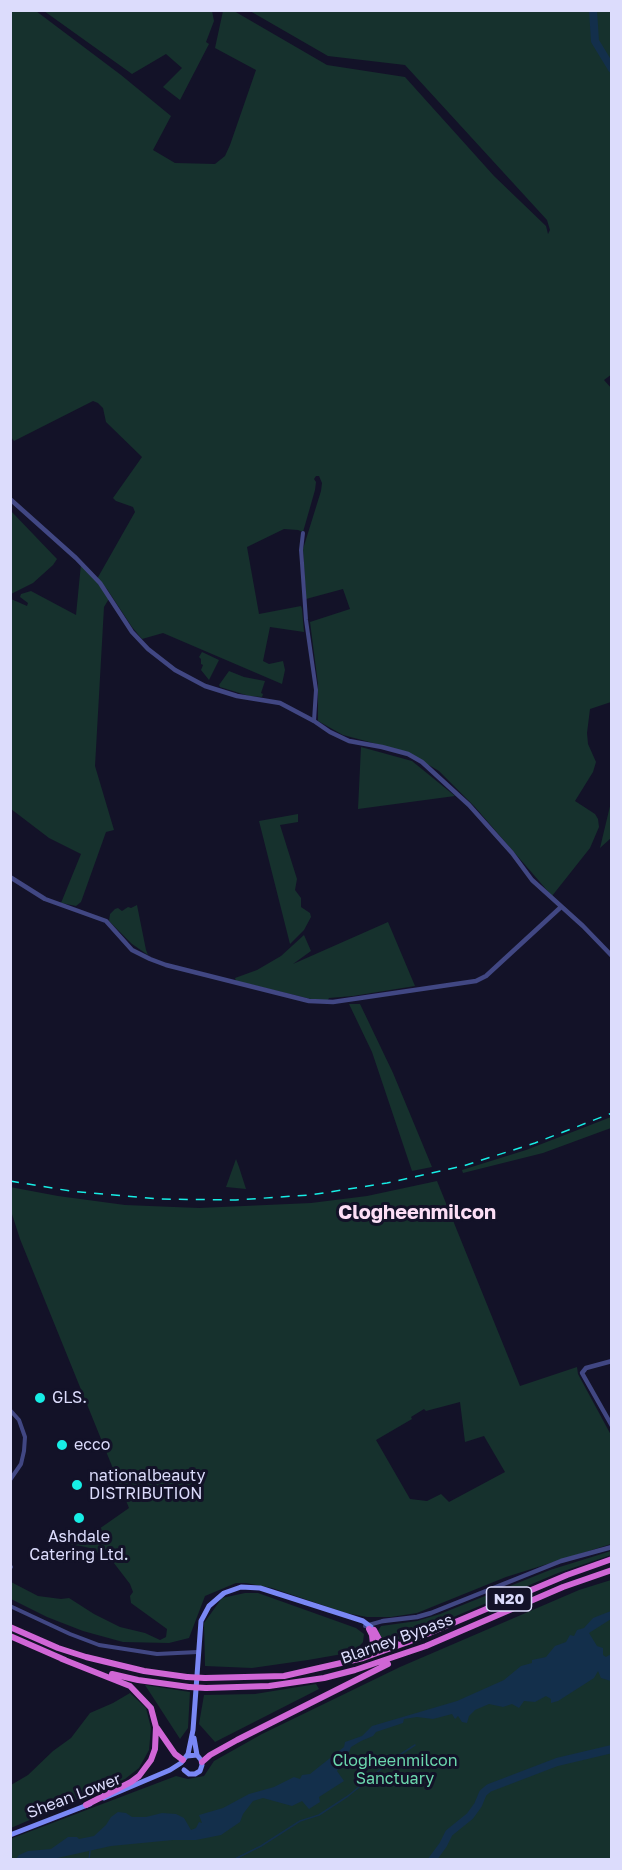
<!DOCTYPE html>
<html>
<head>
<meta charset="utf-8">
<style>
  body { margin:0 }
  #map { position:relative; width:622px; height:1870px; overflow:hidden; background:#131228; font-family:"Golos Text",sans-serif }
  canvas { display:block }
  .frame { position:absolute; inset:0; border:12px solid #dcdcfc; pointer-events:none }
</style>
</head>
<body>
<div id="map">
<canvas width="622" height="1870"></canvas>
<div class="frame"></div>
</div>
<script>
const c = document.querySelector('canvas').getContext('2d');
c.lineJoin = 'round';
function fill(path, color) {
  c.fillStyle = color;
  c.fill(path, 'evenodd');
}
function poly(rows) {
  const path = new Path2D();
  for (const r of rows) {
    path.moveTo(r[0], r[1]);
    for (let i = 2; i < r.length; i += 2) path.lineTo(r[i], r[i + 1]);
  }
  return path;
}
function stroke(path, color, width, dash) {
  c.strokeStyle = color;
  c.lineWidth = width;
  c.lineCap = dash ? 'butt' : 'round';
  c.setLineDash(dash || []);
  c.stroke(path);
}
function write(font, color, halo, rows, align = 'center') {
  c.font = font + ' "Golos Text",sans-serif';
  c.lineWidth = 6;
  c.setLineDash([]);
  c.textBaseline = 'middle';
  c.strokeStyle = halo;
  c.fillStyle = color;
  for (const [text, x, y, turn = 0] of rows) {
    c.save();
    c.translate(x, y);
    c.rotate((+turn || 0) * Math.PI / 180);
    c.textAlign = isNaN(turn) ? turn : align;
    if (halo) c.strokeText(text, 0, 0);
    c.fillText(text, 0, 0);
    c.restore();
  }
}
const green = poly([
  [11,11,36,11,121,75,171,116,153,150,175,163,215,164,225,156,230,145,256,70,215,48,223,11,234,11,327,65,405,77,494,176,546,226,548,234,550,230,547,220,405,65,328,56,250,11,611,11,612,374,604,380,612,389,611,702,590,709,587,733,588,744,596,762,593,772,575,801,595,814,598,819,599,827,590,848,552,896,475,807,439,771,407,752,343,735,318,721,318,684,310,622,350,609,343,589,306,599,303,549,321,491,322,483,319,476,316,476,314,479,316,482,315,490,303,532,298,530,284,529,247,547,259,614,301,606,302,609,304,632,270,627,263,661,269,664,283,661,285,670,282,684,163,633,142,639,132,627,107,589,97,579,135,512,133,507,116,501,113,498,142,457,106,422,103,408,98,403,93,401,14,441,11,437],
  [44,11,212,11,214,21,206,42,209,44,180,100,163,87,182,68,166,54,132,74],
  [11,511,57,559,53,565,33,583,11,594],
  [81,564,110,597,104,607,95,766,114,830,106,832,81,902,76,906,61,903,81,854,49,838,11,809,11,599,27,606,28,603,20,597,21,594,31,591,76,615],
  [202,652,219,660,209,680,201,670,203,665,201,664,201,659,199,657],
  [229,671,244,677,265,681,261,693,263,694,262,697,249,696,220,687,219,685],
  [361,747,412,761,455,796,358,809],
  [611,802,611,838,600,848,605,827],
  [298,814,298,822,280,825,297,879,295,890,301,898,301,907,310,913,311,917,304,930,290,944,259,821],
  [137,905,146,950,148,955,132,944,109,921,110,914,115,909,118,908,122,911,128,907,131,908],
  [388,922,415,986,353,996,329,998,328,1000,315,1000,236,981,235,978,257,970,281,956,304,935,311,951,293,964],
  [349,1004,360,1004,393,1073,432,1167,412,1171,372,1052],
  [611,1117,611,1128,600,1132,543,1153,463,1173,462,1170,526,1150],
  [236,1159,239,1167,246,1189,226,1187],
  [437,1181,520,1386,577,1367,578,1374,611,1435,611,1544,506,1577,417,1613,391,1617,367,1617,346,1613,272,1588,246,1583,236,1583,205,1596,189,1638,169,1643,123,1642,83,1631,47,1617,11,1599,11,1582,38,1596,61,1599,69,1598,94,1614,120,1627,145,1633,160,1640,166,1637,167,1629,131,1603,130,1596,133,1592,130,1584,107,1554,99,1554,94,1549,81,1546,67,1544,99,1529,129,1508,20,1239,11,1211,10,1187,58,1196,125,1205,199,1208,311,1203,367,1196],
  [460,1402,465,1442,484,1436,505,1472,449,1502,441,1494,427,1501,410,1499,376,1440,412,1419,411,1417,424,1409,426,1411],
  [611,1551,611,1555,558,1573,406,1637,391,1641,384,1641,379,1637,378,1631,381,1626,417,1621,440,1614,550,1570],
  [611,1580,611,1859,11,1860,10,1839,176,1776,188,1779,204,1776,214,1761,262,1734,400,1667,579,1590],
  [245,1593,258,1593,356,1628,364,1634,363,1642,354,1652,308,1660,252,1668,205,1666,204,1623,222,1598],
  [316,1684,319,1689,215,1742,199,1724,204,1695,255,1694],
  [145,1685,190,1692,188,1728,180,1739],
  [130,1693,146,1708,151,1728,149,1750,139,1768,125,1779,11,1828,11,1785,28,1775,53,1751,71,1738,90,1713,113,1703]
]);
const water = poly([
  [611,1611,611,1619,589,1633,597,1646,603,1648,603,1655,606,1657,611,1654,611,1681,601,1678,598,1671,594,1678,558,1701,551,1703,551,1699,546,1696,535,1702,524,1701,519,1708,512,1704,503,1707,489,1704,475,1710,469,1716,467,1723,462,1722,458,1716,455,1719,452,1714,433,1719,417,1717,404,1719,403,1723,376,1732,373,1736,361,1741,351,1747,349,1752,346,1751,346,1756,342,1757,341,1764,337,1771,344,1781,319,1797,320,1802,309,1809,302,1801,292,1806,263,1798,253,1801,243,1814,240,1822,221,1835,196,1840,173,1840,111,1846,53,1859,16,1859,19,1855,28,1851,51,1849,68,1837,77,1837,79,1839,94,1836,106,1825,111,1817,118,1812,126,1813,132,1817,146,1817,162,1813,176,1814,184,1818,191,1830,196,1828,199,1822,202,1823,199,1815,223,1808,249,1794,274,1787,294,1777,300,1779,302,1775,310,1774,344,1747,345,1742,362,1736,372,1726,457,1701,504,1680,521,1666,532,1663,532,1660,546,1657,555,1646,566,1642,570,1635,574,1636,577,1630,584,1628,593,1618]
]);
const stream = poly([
  [89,1860,90,1851],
  [233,1860,261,1846,300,1821,319,1815,348,1796,392,1760,415,1745]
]);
const river = poly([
  [593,10,595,41,612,69],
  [432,1860,443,1845,449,1833,470,1816,478,1805,483,1793,489,1788,557,1762,612,1749]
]);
const minor = poly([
  [303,533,301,550,302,563,306,620,316,690,314,721],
  [10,1410,19,1420,25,1437,24,1451,21,1464,10,1480],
  [10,1567,11,1567],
  [10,1606,70,1634,99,1645,157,1654,198,1652],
  [365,1626,383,1621]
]);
const tertiary = poly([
  [10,499,76,558,100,583,132,632,148,649,175,670,205,686,237,696,280,703,314,721,330,732,349,741,382,747,408,754,422,762,469,805,512,853,532,880,583,926,612,956],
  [10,877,45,899,106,921,132,950,150,959,166,965,309,1001,333,1002,476,981,486,976,561,907],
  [612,1361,586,1368,582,1373,612,1426],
  [383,1621,417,1617,431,1613,561,1561,612,1547]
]);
const secondary = poly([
  [194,1738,197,1755],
  [184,1770,189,1774,195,1774,200,1771,202,1765,201,1760,197,1755,187,1756],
  [104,1798,170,1770,181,1763,188,1754,193,1730,201,1621,209,1606,224,1593,241,1587,260,1588,363,1621,371,1627],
  [10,1835,90,1804]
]);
const trunk = poly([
  [10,1627,58,1648,86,1657,144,1671,187,1677],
  [374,1630,381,1643,386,1645,397,1644],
  [10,1636,65,1660],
  [360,1656,369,1652,373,1644,372,1635,369,1629],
  [62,1659,130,1686,151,1708,156,1727,155,1749,151,1760,139,1776,131,1782,86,1805],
  [112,1674,138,1680,189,1687],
  [205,1678,284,1676,363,1658,408,1642,567,1575,612,1559],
  [206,1688,269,1686,324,1678,355,1670,426,1646,563,1587,612,1570],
  [157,1728,175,1754,183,1760],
  [202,1762,210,1755,237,1740,388,1664]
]);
const rail = poly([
  [10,1181,70,1191,158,1199,236,1200,310,1195,387,1183,463,1166,535,1143,612,1113]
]);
const trunkBridge = poly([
  [187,1677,205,1678],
  [189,1687,206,1688]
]);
const markers = [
  [40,1398,6,"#17ede5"],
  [62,1445,6,"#17ede5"],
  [77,1485,6,"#17ede5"],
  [79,1518,6,"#17ede5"]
];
const shields = [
  [509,1599,45]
];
const shieldNames = [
  ["N20",509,1599]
];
const poiNames = [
  ["GLS.",52,1398],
  ["ecco",74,1445],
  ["nationalbeauty",89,1476],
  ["DISTRIBUTION",89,1494],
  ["Ashdale",79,1537,"center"],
  ["Catering Ltd.",79,1555,"center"]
];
const streetNames = [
  ["Blarney Bypass",397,1639,-20],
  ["Shean Lower",74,1796,-21]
];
const parkNames = [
  ["Clogheenmilcon",395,1761],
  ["Sanctuary",395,1779]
];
const quarterNames = [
  ["Clogheenmilcon",417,1213]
];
fill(green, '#16312d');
fill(water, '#132f4b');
stroke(stream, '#132f4b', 1.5);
stroke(river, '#132f4b', 8);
stroke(minor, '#414783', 4);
stroke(tertiary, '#414783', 4.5);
stroke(secondary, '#7a88f5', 5);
stroke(trunk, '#d066d6', 6);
stroke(rail, '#17ede5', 1.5, [9, 8]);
stroke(trunkBridge, '#d066d6', 6);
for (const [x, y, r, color] of markers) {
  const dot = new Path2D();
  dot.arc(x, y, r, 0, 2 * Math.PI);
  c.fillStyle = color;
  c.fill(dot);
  stroke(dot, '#131228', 2);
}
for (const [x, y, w] of shields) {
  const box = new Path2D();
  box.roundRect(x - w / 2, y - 12, w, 24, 4.5);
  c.fillStyle = '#131228';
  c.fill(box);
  stroke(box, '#dcdcfc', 1.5);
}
write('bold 15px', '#dcdcfc', null, shieldNames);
write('16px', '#dcdcfc', '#131228', poiNames, 'left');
write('16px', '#dcdcfc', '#131228', streetNames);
write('16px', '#6cd8ae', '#131228', parkNames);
write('bold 20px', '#fcdef5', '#131228', quarterNames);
</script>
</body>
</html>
